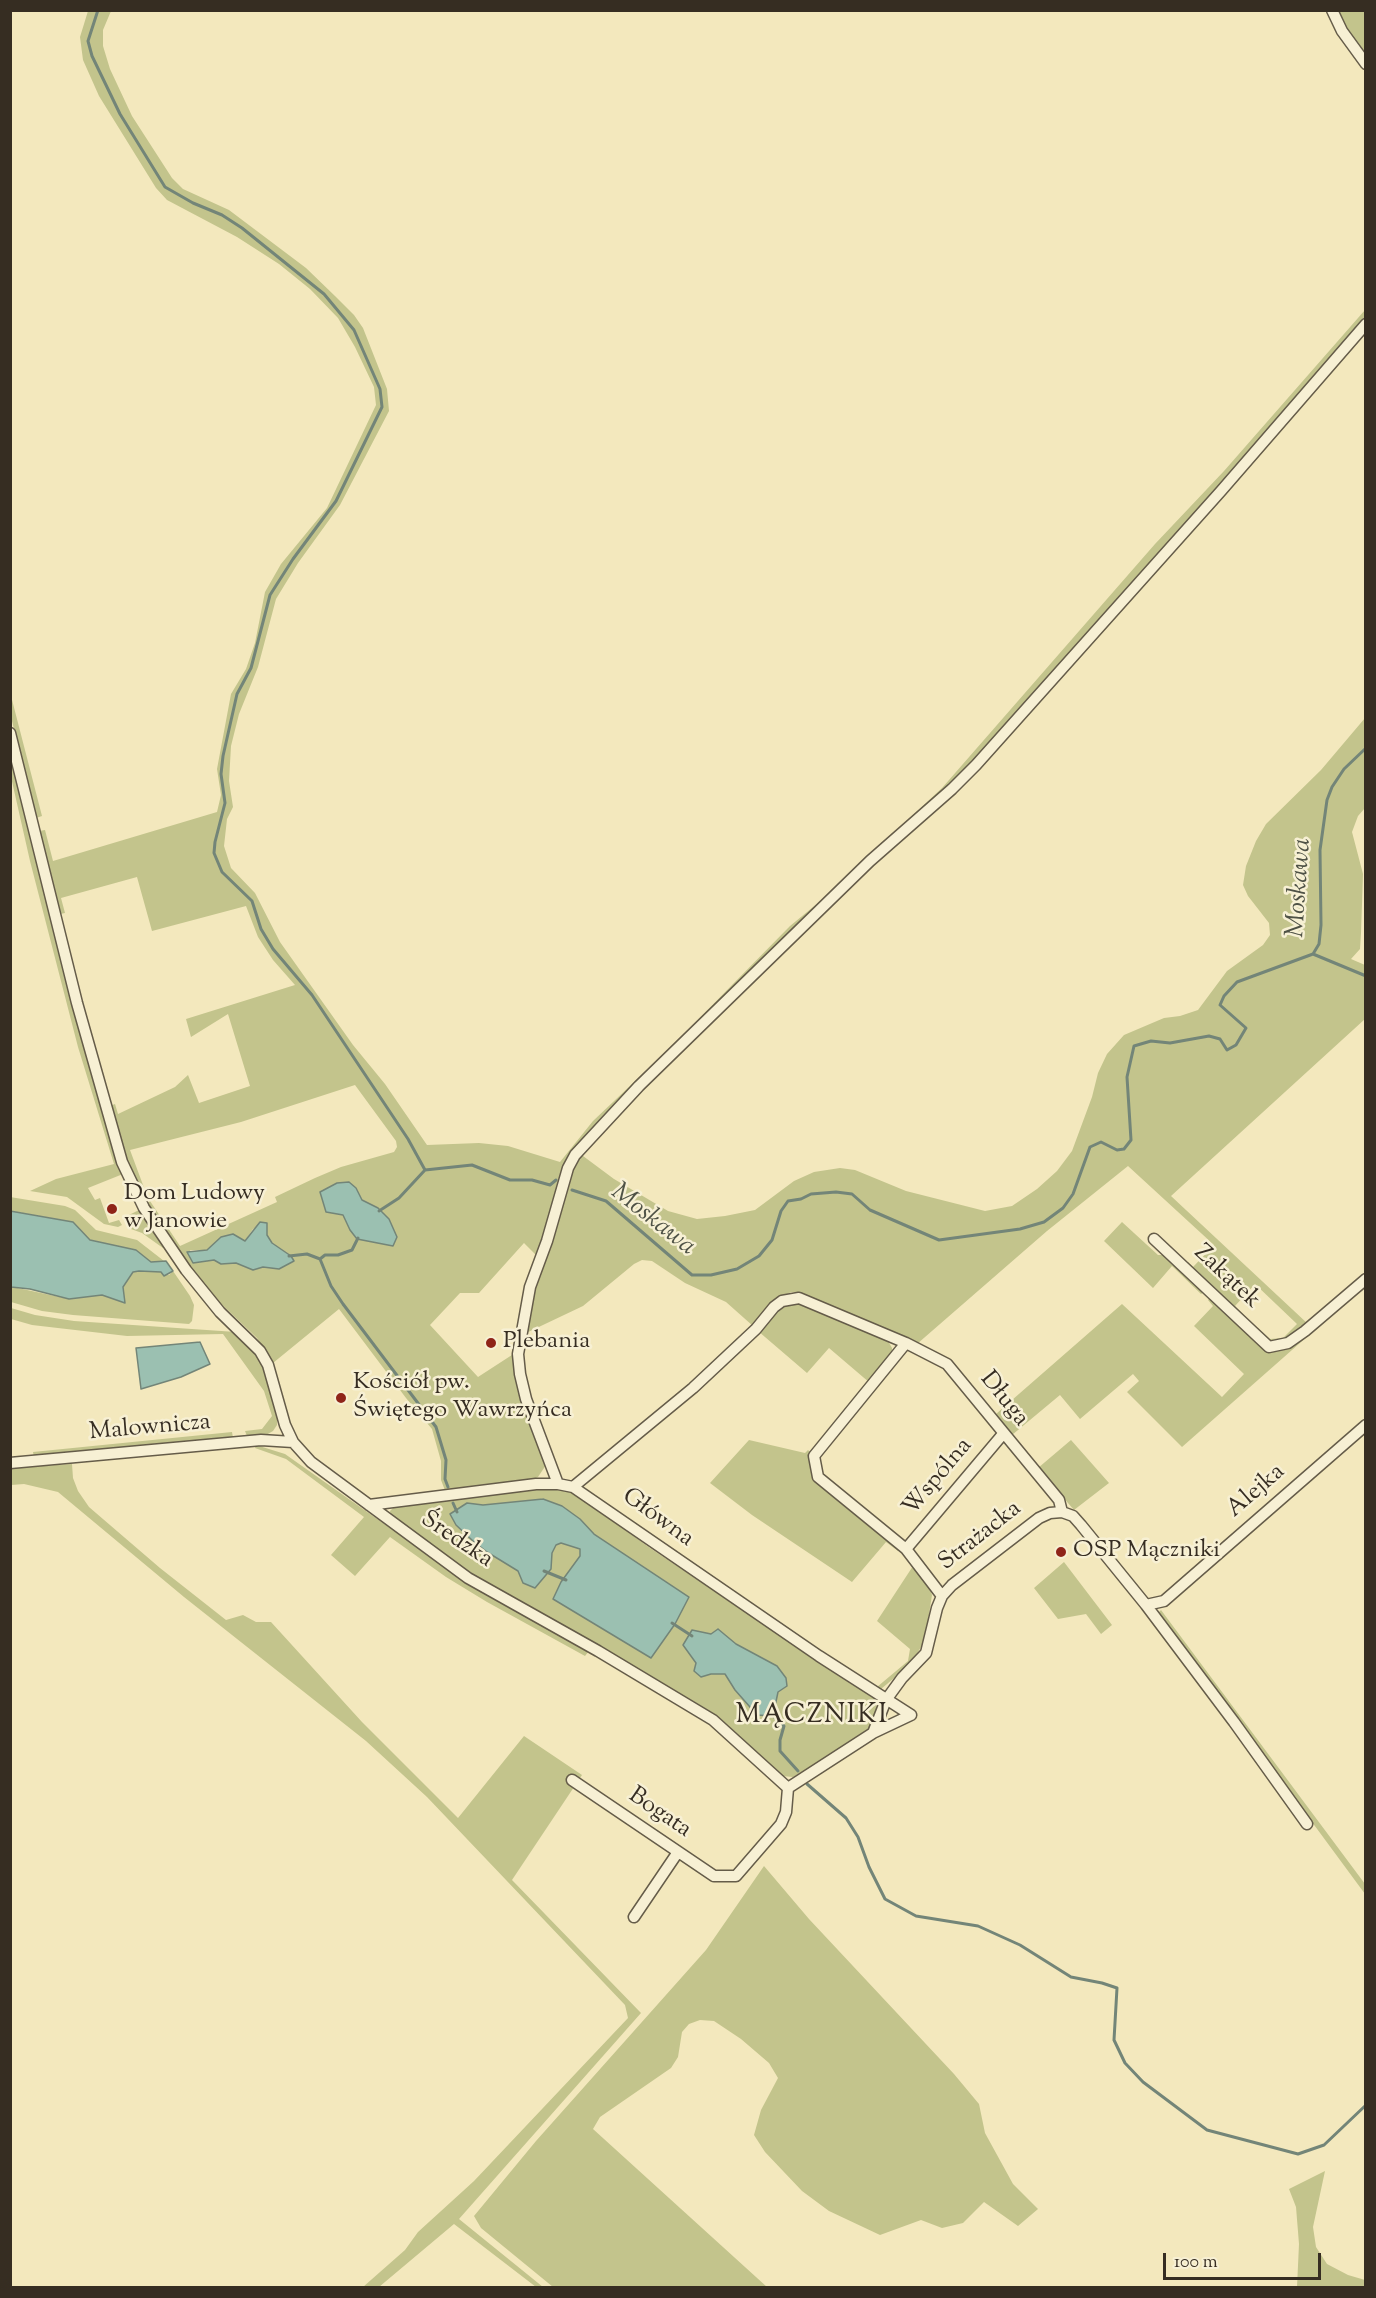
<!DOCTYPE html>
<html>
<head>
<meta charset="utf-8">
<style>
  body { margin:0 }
  #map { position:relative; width:1376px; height:2298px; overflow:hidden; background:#f3e8bd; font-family:"Sorts Mill Goudy",serif }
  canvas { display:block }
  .frame { position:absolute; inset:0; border:12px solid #362d22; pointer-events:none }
  .scale { position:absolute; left:1163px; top:2253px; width:158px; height:27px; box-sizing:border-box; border:3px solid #362d22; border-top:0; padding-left:8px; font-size:18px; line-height:21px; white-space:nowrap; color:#362d22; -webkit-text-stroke:4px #f7f0d4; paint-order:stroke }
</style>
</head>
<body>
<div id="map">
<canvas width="1376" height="2298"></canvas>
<div class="frame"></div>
<div class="scale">100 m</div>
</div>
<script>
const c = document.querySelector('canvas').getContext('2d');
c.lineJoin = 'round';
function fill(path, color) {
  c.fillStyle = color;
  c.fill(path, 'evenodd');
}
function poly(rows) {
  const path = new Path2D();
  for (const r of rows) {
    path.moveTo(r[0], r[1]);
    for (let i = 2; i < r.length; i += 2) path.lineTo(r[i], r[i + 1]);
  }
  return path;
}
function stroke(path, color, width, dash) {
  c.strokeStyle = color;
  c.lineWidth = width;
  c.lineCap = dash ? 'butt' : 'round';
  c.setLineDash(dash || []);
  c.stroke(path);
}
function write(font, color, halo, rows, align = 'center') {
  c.font = font + ' "Sorts Mill Goudy",serif';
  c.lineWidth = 5;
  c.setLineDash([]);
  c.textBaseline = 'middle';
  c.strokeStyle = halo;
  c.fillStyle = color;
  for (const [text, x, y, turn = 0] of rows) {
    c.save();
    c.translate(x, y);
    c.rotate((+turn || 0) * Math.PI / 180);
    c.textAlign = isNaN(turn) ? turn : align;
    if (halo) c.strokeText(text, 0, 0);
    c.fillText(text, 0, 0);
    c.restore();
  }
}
const green = poly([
  [88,11,111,11,103,30,103,46,110,69,132,116,172,178,183,189,229,210,306,268,335,296,354,315,363,328,387,389,389,411,340,505,298,563,276,599,258,667,239,714,231,746,229,781,233,807,227,819,224,846,231,868,255,893,280,942,353,1045,385,1084,427,1145,479,1143,508,1146,560,1162,593,1121,672,1046,790,926,824,898,942,788,1155,544,1224,471,1365,310,1365,320,1301,395,973,763,581,1142,538,1257,524,1243,479,1293,460,1293,430,1325,478,1377,515,1353,546,1465,538,1477,532,1480,446,1493,441,1480,441,1461,432,1429,406,1398,339,1309,273,1363,257,1338,214,1297,197,1278,146,1204,150,1201,180,1246,277,1202,275,1197,315,1178,341,1167,394,1152,397,1147,396,1141,355,1085,241,1122,130,1150,146,1193,140,1193,124,1153,110,1106,115,1104,118,1114,175,1087,188,1075,199,1103,250,1086,228,1014,191,1037,186,1019,295,985,273,960,258,937,246,906,152,931,137,877,61,898,65,913,60,914,39,831,45,830,53,861,217,812,221,795,217,769,231,694,246,669,255,643,265,592,281,564,327,508,376,405,374,387,355,347,338,318,310,289,279,264,237,237,167,200,156,188,99,96,83,60,80,37],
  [356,1188,362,1200,378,1208,350,1230,343,1215,326,1212,320,1192,325,1190],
  [267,1223,267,1235,272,1243,290,1256,280,1269,263,1267,253,1270,236,1263,221,1264,214,1260,194,1263,190,1250,207,1250,233,1234,245,1241,253,1229],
  [1335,11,1365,11,1365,61],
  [10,692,42,816,36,818,11,717],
  [1365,718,1365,808,1358,816,1352,832,1363,874,1361,933,1360,949,1351,959,1365,965,1365,1019,1171,1196,1308,1324,1285,1341,1269,1342,1256,1330,1258,1328,1270,1339,1283,1338,1297,1324,1255,1284,1235,1306,1249,1320,1247,1321,1186,1264,1188,1262,1193,1267,1214,1245,1128,1166,1047,1231,917,1344,798,1292,791,1292,782,1297,753,1326,726,1302,685,1283,652,1261,642,1260,634,1264,583,1306,524,1334,531,1297,571,1168,579,1153,614,1179,668,1211,697,1219,725,1216,755,1210,794,1181,814,1172,840,1168,855,1170,906,1191,985,1211,1012,1206,1037,1189,1057,1171,1072,1151,1092,1097,1098,1073,1107,1054,1124,1035,1164,1018,1180,1016,1198,1010,1227,971,1263,945,1270,935,1269,923,1248,896,1243,885,1246,866,1256,841,1266,824,1321,770],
  [10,752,83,1045,123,1174,88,1188,95,1200,100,1198,109,1223,119,1220,122,1225,118,1227,104,1224,67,1197,30,1191,56,1179,114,1164,78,1047,30,861,11,777],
  [10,1197,65,1206,75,1210,96,1230,137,1240,164,1261,151,1262,136,1250,90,1240,73,1222,11,1211],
  [139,1210,165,1247,163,1248,142,1233,131,1229,123,1218],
  [1122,1222,1158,1255,1166,1255,1204,1292,1201,1294,1172,1266,1153,1288,1104,1241],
  [139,1271,161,1272,169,1275,173,1271,190,1296,194,1305,192,1321,189,1324,73,1315,42,1311,11,1302,10,1287,13,1287,69,1299,102,1295,124,1302,123,1287,133,1272],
  [1210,1298,1269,1353,1290,1346,1309,1335,1182,1447,1127,1392,1139,1381,1133,1374,1080,1419,1060,1395,1012,1435,996,1414,1122,1304,1222,1397,1244,1374,1194,1326,1213,1306,1208,1300],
  [796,1303,805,1305,888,1341,892,1348,892,1355,870,1383,829,1348,807,1373,758,1331,769,1318,783,1306],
  [11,1308,35,1315,74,1321,236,1332,262,1363,277,1417,277,1425,273,1431,266,1435,247,1436,245,1431,262,1429,272,1416,264,1391,223,1334,127,1336,32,1325,11,1319],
  [232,1432,233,1438,34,1457,33,1452],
  [749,1440,805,1453,808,1450,810,1452,813,1478,901,1549,898,1551,886,1542,852,1582,752,1515,710,1483],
  [1071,1440,1109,1483,1074,1510,1038,1468],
  [256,1445,285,1454,465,1581,589,1651,585,1656,487,1602,446,1577,390,1537,355,1576,331,1555,364,1517,286,1459,255,1448],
  [72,1464,73,1478,78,1491,89,1507,160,1568,226,1620,243,1615,256,1622,271,1622,362,1722,458,1818,524,1736,582,1775,512,1880,641,2013,459,2219,543,2287,536,2287,454,2224,379,2287,363,2287,405,2250,418,2232,474,2181,628,2018,625,2005,427,1797,366,1741,184,1597,58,1492,24,1484,11,1485,11,1468],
  [532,1488,548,1488,574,1493,650,1548,875,1698,877,1709,871,1726,861,1736,807,1769,793,1777,782,1776,727,1726,703,1708,472,1575,391,1516,390,1511,394,1507],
  [1064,1562,1112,1625,1101,1634,1086,1614,1058,1619,1034,1588],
  [913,1566,928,1584,932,1595,925,1640,911,1664,881,1689,877,1687,908,1661,910,1649,877,1621],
  [1161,1610,1365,1884,1365,1894,1158,1613],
  [764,1866,809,1919,954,2074,979,2104,985,2133,1013,2184,1038,2209,1018,2226,984,2202,963,2223,942,2228,921,2220,880,2235,829,2211,802,2191,765,2152,754,2135,761,2110,778,2078,769,2063,741,2039,714,2021,700,2020,689,2024,682,2032,678,2057,671,2068,600,2117,593,2129,767,2287,553,2287,481,2228,474,2216,536,2141,706,1950],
  [1325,2171,1313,2227,1316,2247,1327,2264,1348,2275,1365,2280,1365,2287,1297,2287,1299,2244,1296,2207,1289,2189]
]);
const water = poly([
  [349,1182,356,1188,362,1200,378,1208,389,1219,397,1237,393,1246,357,1239,350,1230,343,1215,326,1212,320,1192,337,1183,349,1182],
  [10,1211,73,1222,90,1240,136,1250,151,1262,166,1261,173,1271,164,1276,161,1272,139,1271,133,1272,123,1287,125,1303,102,1295,69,1299,30,1289,11,1287,10,1211],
  [260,1222,267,1223,267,1235,272,1243,291,1256,294,1261,279,1269,263,1267,253,1270,236,1263,221,1264,214,1260,193,1263,187,1252,207,1250,221,1237,233,1234,245,1241,260,1222],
  [200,1342,210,1364,181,1377,141,1389,136,1348,200,1342],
  [543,1499,562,1506,580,1519,594,1534,689,1597,675,1624,651,1658,553,1599,561,1582,580,1556,580,1549,561,1543,556,1545,552,1553,551,1569,535,1588,523,1583,518,1571,487,1552,473,1541,456,1525,450,1514,467,1503,483,1505,543,1499],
  [718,1629,736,1644,777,1666,786,1678,787,1686,778,1692,773,1716,757,1715,735,1690,725,1674,711,1674,701,1677,694,1671,696,1663,683,1645,692,1630,711,1634,718,1629]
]);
const stream = poly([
  [98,10,88,41,92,56,120,114,165,187,193,203,222,215,242,228,324,294,354,330,380,389,382,407,336,501,293,559,270,595,251,668,237,694,223,756,221,774,225,803,215,842,214,853,222,872,252,901,261,929,273,949,312,995,408,1139,425,1170],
  [1313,954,1366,976],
  [572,1190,606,1201,692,1275,711,1275,737,1269,759,1256,772,1240,781,1211,788,1201,801,1199,811,1194,836,1192,852,1194,870,1210,939,1240,1020,1229,1044,1222,1063,1208,1073,1194,1090,1147,1101,1142,1117,1150,1124,1149,1131,1140,1127,1077,1134,1046,1151,1041,1170,1043,1209,1036,1220,1039,1227,1050,1236,1045,1246,1028,1220,1005,1224,996,1237,982,1313,954,1319,944,1321,925,1320,850,1327,800,1332,787,1344,769,1366,748],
  [379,1211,399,1198,425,1170,472,1165,510,1180,532,1180,550,1185,556,1180],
  [289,1256,307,1254,320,1259,325,1255,338,1255,352,1250,358,1238],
  [320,1259,331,1286,343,1304,436,1427,446,1460,445,1479,448,1487],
  [453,1503,457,1512],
  [544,1571,566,1580],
  [672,1623,692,1636],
  [771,1714,784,1726,780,1740,780,1751,798,1771],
  [807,1784,846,1818,858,1837,869,1867,885,1899,916,1916,978,1926,1020,1945,1071,1977,1102,1983,1117,1988,1114,2040,1125,2063,1143,2082,1207,2130,1298,2154,1324,2145,1366,2105]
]);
const minor = poly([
  [1332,10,1342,31,1366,64],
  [10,733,77,1003,122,1162,144,1208,186,1270,220,1312,260,1351,268,1365,285,1425,293,1442,311,1462,468,1578,598,1651,713,1720,788,1788],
  [1154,1239,1269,1347,1288,1343,1305,1331,1366,1279],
  [906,1343,814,1456,818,1477,906,1549,942,1596],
  [10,1463,261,1440,293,1442],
  [558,1484,526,1399,520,1374,518,1354,530,1287,547,1241,568,1168,575,1155,639,1086,870,861,952,789,976,765,1221,491,1366,324],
  [573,1487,693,1388,756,1329,774,1307,782,1301,799,1298,906,1343,947,1364,1059,1500,1062,1512],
  [369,1505,536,1484,558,1484,573,1487,819,1656,911,1715],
  [906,1549,1003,1434],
  [1146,1605,1164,1601,1366,1425],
  [873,1733,911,1715],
  [572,1780,714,1876,736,1876,781,1824,786,1812,788,1788,873,1733,886,1700,902,1678,926,1653,937,1608,942,1596,952,1585,1039,1518,1050,1513,1062,1512,1073,1516,1081,1525,1146,1605,1234,1722,1307,1824],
  [634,1917,678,1852]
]);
const markers = [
  [112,1209,6,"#8f2418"],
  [491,1343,6,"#8f2418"],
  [341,1398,6,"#8f2418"],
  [1061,1552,6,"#8f2418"]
];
const poiNames = [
  ["Dom Ludowy",124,1195],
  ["w Janowie",124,1223],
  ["Plebania",503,1343],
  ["Kościół pw.",353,1384],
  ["Świętego Wawrzyńca",353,1412],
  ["OSP Mączniki",1073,1552]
];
const streetNames = [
  ["Zakątek",1226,1278,43],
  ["Długa",1003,1400,51],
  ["Malownicza",150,1429,-5],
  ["Wspólna",939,1478,-50],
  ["Alejka",1257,1492,-41],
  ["Główna",657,1519,36],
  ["Strażacka",981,1537,-38],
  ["Średzka",456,1541,34],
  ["Bogata",659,1814,34]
];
const waterNames = [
  ["Moskawa",1301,888,-86],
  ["Moskawa",652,1221,38]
];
const quarterNames = [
  ["MĄCZNIKI",812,1717]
];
fill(green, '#c3c48c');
fill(water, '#9bc0b1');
stroke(water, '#738578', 1.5);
stroke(stream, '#738578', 3);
stroke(minor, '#655c49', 13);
stroke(minor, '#f7f0d4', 10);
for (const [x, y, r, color] of markers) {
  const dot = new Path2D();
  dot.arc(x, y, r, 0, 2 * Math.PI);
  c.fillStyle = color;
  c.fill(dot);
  stroke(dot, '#f7f0d4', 2);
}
write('24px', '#362d22', '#f7f0d4', poiNames, 'left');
write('24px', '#362d22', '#f7f0d4', streetNames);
write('italic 26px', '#4f5246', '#f7f0d4', waterNames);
c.letterSpacing = '1.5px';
write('27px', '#362d22', '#f7f0d4', quarterNames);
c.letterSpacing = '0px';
</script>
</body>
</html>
